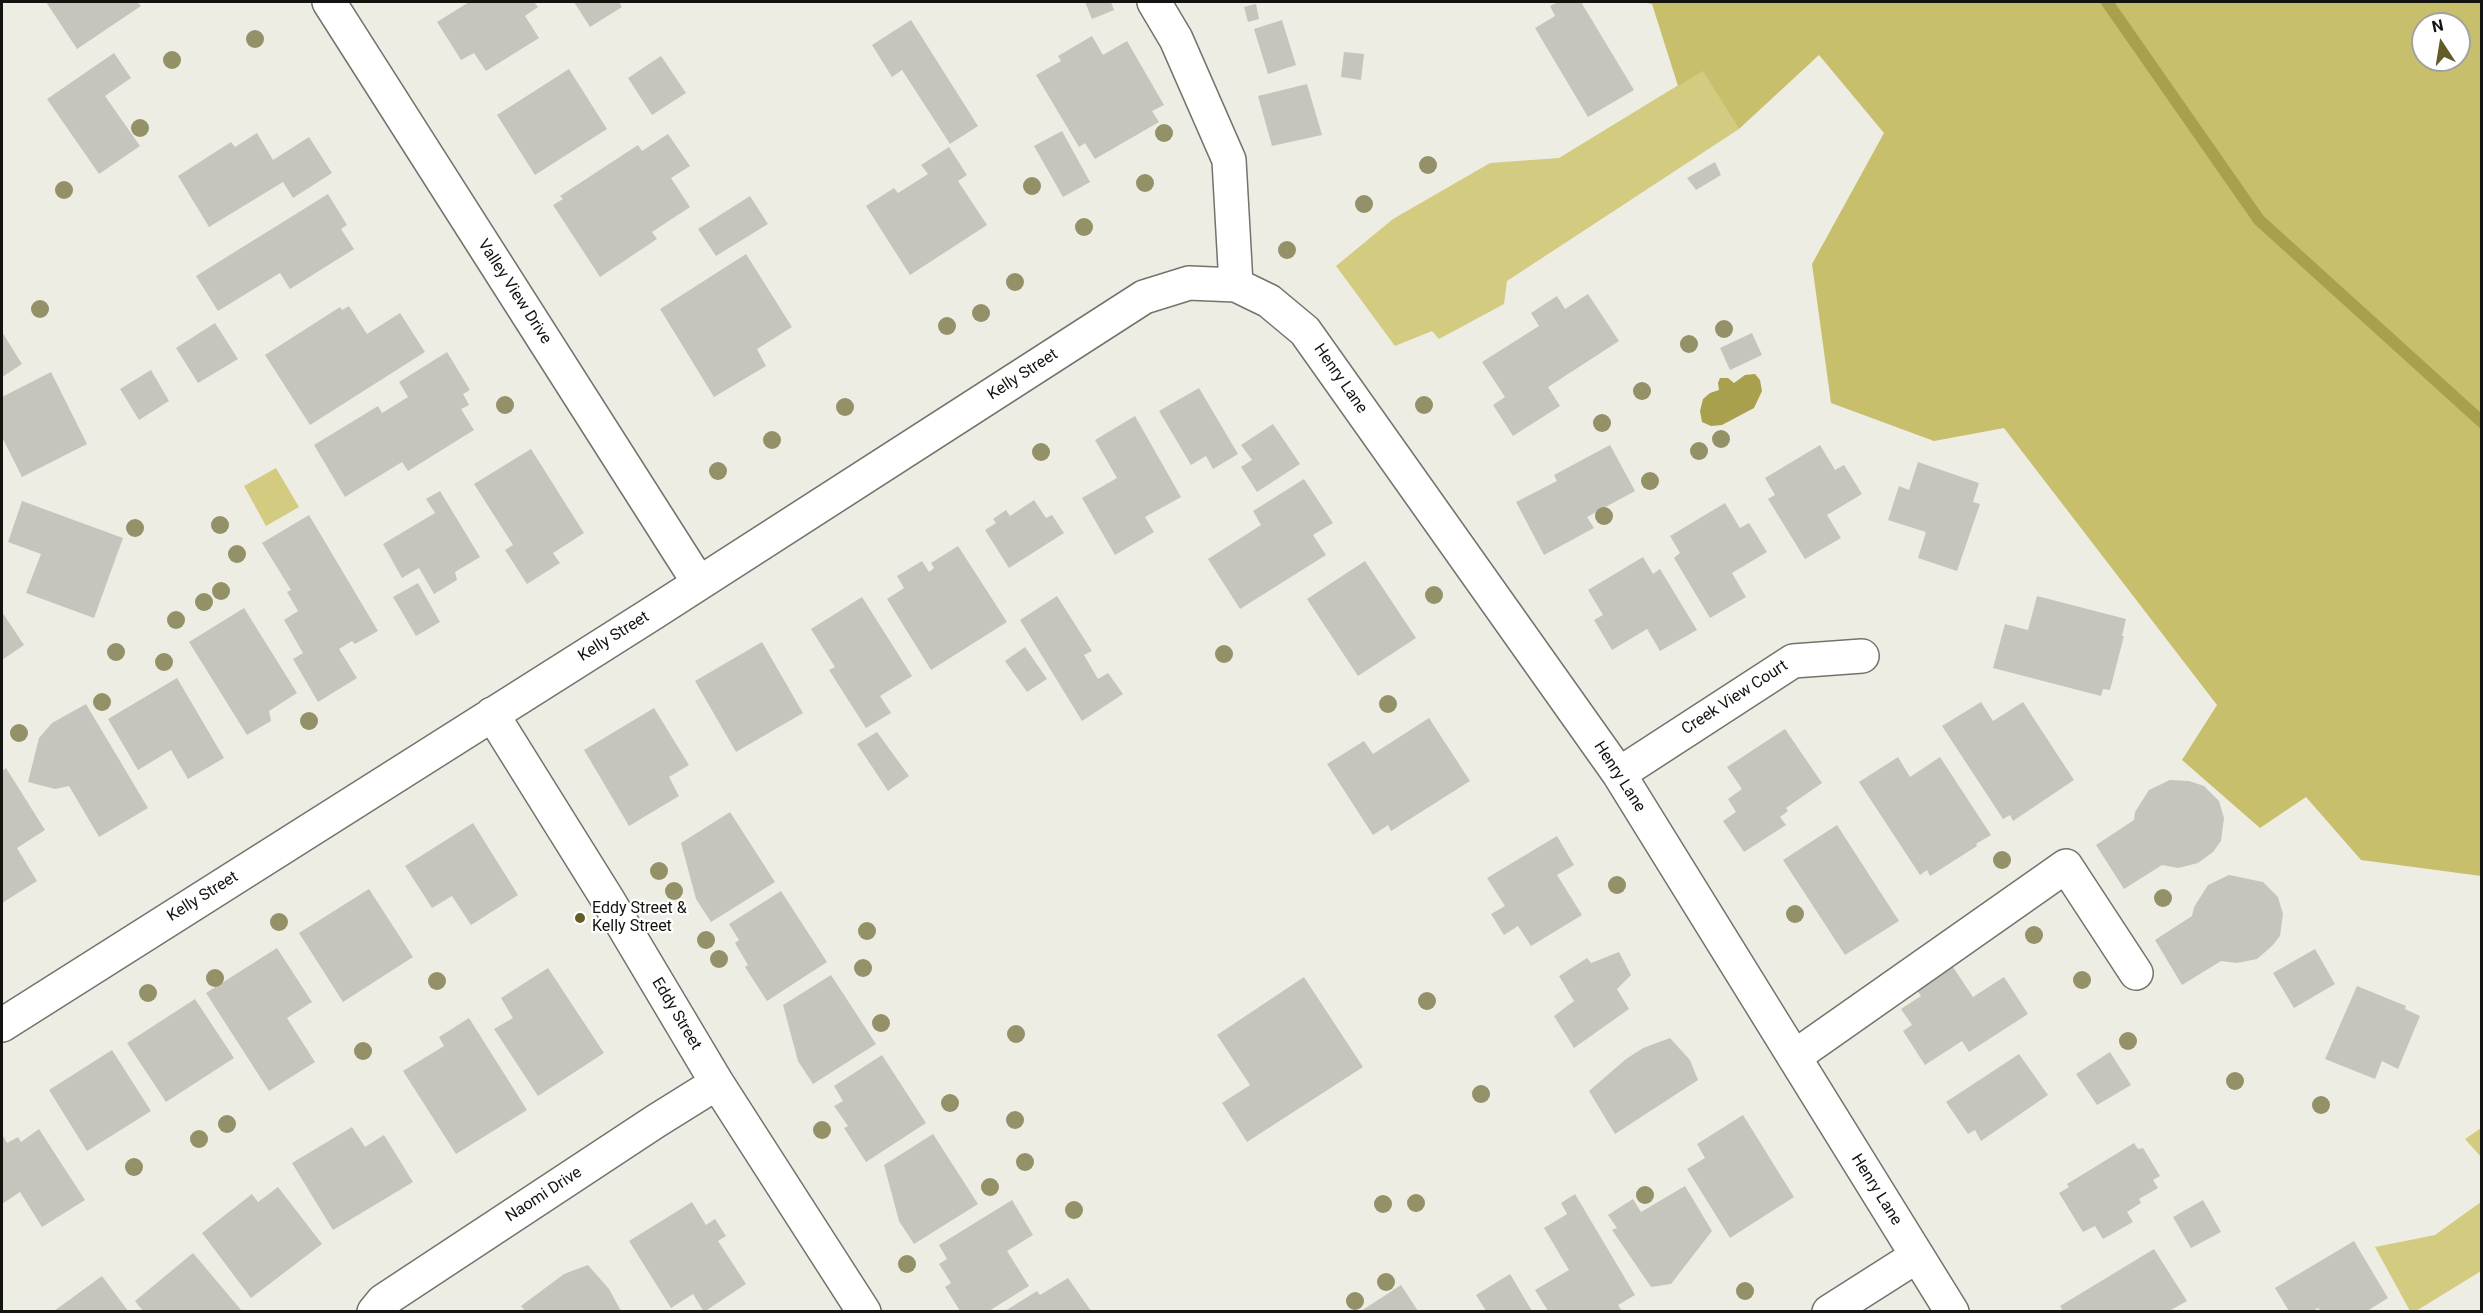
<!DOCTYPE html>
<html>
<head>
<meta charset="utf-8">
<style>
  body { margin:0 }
  #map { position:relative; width:2483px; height:1313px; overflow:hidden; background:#eeede4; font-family:Roboto,sans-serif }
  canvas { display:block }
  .frame { position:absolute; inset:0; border:3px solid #131310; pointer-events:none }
  .north { position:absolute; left:2411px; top:12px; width:60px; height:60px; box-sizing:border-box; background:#fff; border:2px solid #a1a19f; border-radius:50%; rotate:348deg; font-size:16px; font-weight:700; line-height:24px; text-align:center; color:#131310 }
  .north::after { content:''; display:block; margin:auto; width:21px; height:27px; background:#625c29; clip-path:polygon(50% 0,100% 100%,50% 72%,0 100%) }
</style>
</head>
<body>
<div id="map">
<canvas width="2483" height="1313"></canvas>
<div class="frame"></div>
<div class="north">N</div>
</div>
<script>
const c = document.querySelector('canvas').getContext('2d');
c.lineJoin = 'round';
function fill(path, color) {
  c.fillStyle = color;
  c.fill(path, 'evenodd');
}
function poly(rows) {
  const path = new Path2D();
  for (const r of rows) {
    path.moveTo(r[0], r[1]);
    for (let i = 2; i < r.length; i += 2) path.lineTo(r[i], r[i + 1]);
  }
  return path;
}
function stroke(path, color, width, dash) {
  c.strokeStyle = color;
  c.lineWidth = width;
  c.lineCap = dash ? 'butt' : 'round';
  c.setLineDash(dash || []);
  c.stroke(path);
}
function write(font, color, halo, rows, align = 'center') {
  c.font = font + ' Roboto,sans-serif';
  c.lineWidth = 4.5;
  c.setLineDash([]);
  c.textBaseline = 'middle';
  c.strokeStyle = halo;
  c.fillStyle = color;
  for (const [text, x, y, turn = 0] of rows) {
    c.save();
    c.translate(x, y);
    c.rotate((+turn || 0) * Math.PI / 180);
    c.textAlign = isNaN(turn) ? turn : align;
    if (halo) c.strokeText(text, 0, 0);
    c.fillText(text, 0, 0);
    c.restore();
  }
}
const green = poly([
  [1703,70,1739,129,1507,281,1504,304,1439,339,1432,331,1395,346,1336,266,1393,219,1490,163,1559,158],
  [276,468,299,507,266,526,244,486],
  [2481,1128,2481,1157,2465,1139],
  [2481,1202,2481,1271,2416,1311,2410,1311,2375,1247,2435,1235]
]);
const forest = poly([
  [1641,2,2481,2,2481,876,2361,860,2306,797,2260,828,2182,760,2217,705,2004,428,1934,441,1831,403,1812,264,1884,133,1819,55,1739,129,1703,71,1678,86,1652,4],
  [2423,24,2459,24,2459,60,2423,60]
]);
const water = poly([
  [1755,374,1760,380,1762,391,1754,408,1722,425,1711,426,1702,422,1700,411,1703,399,1710,393,1719,390,1718,383,1720,378,1728,378,1734,383,1745,375]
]);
const stream = poly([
  [2107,2,2259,220,2482,422]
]);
const building = poly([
  [46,2,137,2,141,6,77,49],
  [469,2,534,2,538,7,525,16,539,38,486,71,474,53,461,60,437,22],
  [574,2,619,2,622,7,590,27],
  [1085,2,1111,2,1114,10,1092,19],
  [1558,2,1581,2,1634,90,1588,117,1535,28,1555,16,1550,6],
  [1256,4,1259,19,1248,22,1244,7],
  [911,20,978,126,950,144,902,70,892,77,872,45],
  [1282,20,1296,65,1268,74,1254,29],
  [1092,36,1103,55,1127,41,1164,105,1152,111,1159,122,1095,159,1085,143,1079,147,1036,75,1061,61,1058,56],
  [1344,52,1364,54,1361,80,1341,77],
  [114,53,131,78,105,96,140,146,99,174,47,99],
  [661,56,686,93,652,115,628,78],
  [569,69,607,129,535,175,497,115],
  [1307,84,1322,135,1272,146,1258,96],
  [1062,131,1090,182,1063,197,1034,146],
  [257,133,273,160,309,137,332,173,293,198,283,182,209,227,178,176,231,142,235,147],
  [668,134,690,166,671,178,690,207,652,232,657,239,600,277,553,205,563,199,560,196,638,145,642,151],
  [949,147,967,175,958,181,987,225,910,275,866,206,894,188,898,193,928,174,921,165],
  [1715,162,1721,175,1696,190,1687,178],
  [328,194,347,225,341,229,354,249,290,289,280,273,218,311,196,276],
  [750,196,768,224,716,256,698,229],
  [746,254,792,327,757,349,766,366,714,397,660,309],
  [1588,294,1619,341,1548,387,1560,406,1513,436,1493,405,1505,397,1482,362,1539,326,1531,313,1557,296,1565,309],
  [349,306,367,334,400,313,425,352,310,425,265,355,340,307,342,310],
  [215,323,238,359,198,383,176,348],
  [2,332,22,364,2,377],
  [1752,333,1762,355,1730,370,1720,348],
  [447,352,470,390,463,394,469,405,461,409,474,430,408,471,402,462,345,497,314,445,378,406,382,413,408,397,399,382],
  [151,370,169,401,139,420,120,389],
  [51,372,87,444,22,477,2,437,2,397],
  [1199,388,1238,454,1213,469,1206,456,1191,465,1159,411],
  [1135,416,1181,497,1145,517,1154,532,1115,555,1082,498,1117,478,1095,440],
  [1273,424,1300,464,1257,492,1241,467,1252,460,1241,445],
  [1610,445,1635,491,1587,517,1594,528,1544,555,1516,502,1557,481,1554,475],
  [1820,445,1835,470,1844,465,1862,494,1827,515,1841,538,1805,559,1768,499,1775,495,1765,478],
  [531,449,584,533,553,553,560,563,527,584,505,550,513,545,474,484],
  [1918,462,1979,483,1973,502,1980,504,1957,571,1918,558,1926,532,1888,520,1899,486,1909,490],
  [1304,479,1333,523,1313,535,1326,555,1240,609,1208,559,1261,525,1253,511],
  [440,491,480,557,455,572,457,580,434,594,419,568,402,578,383,544,435,513,426,499],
  [1034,500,1046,518,1052,515,1064,533,1009,568,985,530,996,523,993,519,1006,510,1010,516],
  [22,501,123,538,94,618,26,593,41,554,8,542],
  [1725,503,1740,528,1749,523,1767,552,1732,573,1746,597,1710,618,1674,558,1680,553,1670,536],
  [309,515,378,631,355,644,352,641,339,649,357,678,318,702,293,659,303,653,284,620,298,611,287,592,291,590,262,543],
  [958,546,1007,622,931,670,887,599,904,588,897,576,922,561,929,572,934,568,931,563],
  [1643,557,1653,574,1660,569,1697,630,1660,651,1647,629,1612,650,1594,620,1603,615,1588,590],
  [1365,561,1416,638,1358,676,1307,599],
  [418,583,440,622,416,636,393,597],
  [1057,596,1092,651,1084,655,1098,679,1108,673,1123,694,1082,721,1020,620],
  [2037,596,2126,619,2122,636,2124,636,2110,690,2103,689,2101,696,1993,668,2005,624,2028,630],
  [862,597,912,676,880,696,891,713,866,728,829,670,835,667,811,629],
  [244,608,297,693,269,711,271,721,247,735,189,642],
  [2,612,24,645,2,660],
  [762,642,803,713,736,752,695,681],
  [1025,647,1047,679,1027,692,1005,661],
  [177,678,224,758,188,779,171,750,138,770,108,719],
  [1981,702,1993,721,2023,702,2074,780,2013,821,2010,815,2003,819,1942,726],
  [86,704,148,808,99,837,69,786,55,789,28,782,39,738,52,723],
  [654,708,689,765,669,777,679,796,629,826,584,750],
  [1429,718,1470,781,1391,831,1388,825,1373,835,1327,764,1364,741,1373,754],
  [1785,729,1822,783,1786,808,1788,811,1780,817,1786,825,1744,852,1723,821,1736,812,1728,799,1742,789,1727,767],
  [877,732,909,776,888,791,857,744],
  [1898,757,1910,777,1940,757,1991,835,1976,844,1977,846,1930,876,1927,870,1920,875,1859,782],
  [6,768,45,830,17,848,37,881,2,903,2,771],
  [2170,780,2189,781,2204,786,2219,801,2224,818,2221,841,2213,852,2198,863,2178,868,2162,865,2124,889,2096,845,2134,820,2135,812,2149,790],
  [730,812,775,882,711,922,696,899,681,843],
  [473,823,518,895,471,925,452,896,432,908,405,866],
  [1837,825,1899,921,1845,955,1783,860],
  [1557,836,1574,865,1557,875,1582,915,1531,946,1518,926,1504,935,1491,914,1505,906,1487,878],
  [2229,875,2263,882,2278,897,2283,914,2280,936,2272,946,2257,959,2237,963,2221,961,2182,985,2155,940,2192,916,2194,907,2208,885],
  [369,889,413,957,343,1002,299,933],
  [781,891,827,962,767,1001,745,967,748,965,735,943,739,940,729,924],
  [277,948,312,1002,287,1018,315,1062,269,1091,206,993],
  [2315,949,2335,984,2294,1008,2273,973],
  [1619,952,1631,975,1617,989,1629,1009,1574,1048,1554,1016,1574,1001,1559,976,1587,958,1591,963],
  [1949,961,1973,997,2004,977,2028,1014,1969,1052,1962,1041,1925,1065,1903,1031,1912,1025,1901,1009,1921,996,1916,989],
  [548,968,604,1053,538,1096,494,1029,513,1018,501,998],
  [831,975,876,1044,813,1084,798,1061,783,1005],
  [1304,977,1363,1067,1247,1142,1222,1103,1250,1085,1217,1035],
  [2357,986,2406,1006,2405,1009,2420,1016,2398,1069,2382,1061,2375,1079,2325,1059],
  [195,999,234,1058,166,1102,127,1043],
  [469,1018,527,1110,456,1154,403,1071,444,1046,439,1037],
  [1670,1038,1690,1060,1698,1080,1615,1134,1589,1091,1626,1059,1643,1048],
  [112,1050,151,1111,87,1151,49,1090],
  [2110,1052,2131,1085,2097,1105,2076,1074],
  [2019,1054,2048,1095,1981,1141,1975,1130,1968,1134,1946,1102],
  [882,1055,926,1123,866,1162,844,1128,848,1126,834,1106,843,1101,834,1086],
  [1743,1115,1794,1197,1730,1238,1687,1169,1705,1158,1697,1144],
  [352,1127,365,1147,384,1135,413,1182,333,1230,292,1163],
  [39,1129,85,1200,42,1227,20,1192,2,1204,2,1134,7,1143,18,1137,21,1142],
  [933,1134,978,1204,914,1244,899,1221,884,1165],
  [2134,1143,2138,1149,2143,1148,2160,1176,2153,1180,2158,1188,2139,1199,2141,1203,2127,1212,2133,1222,2103,1239,2095,1226,2083,1232,2059,1193,2069,1187,2067,1184],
  [1685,1186,1712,1231,1671,1284,1651,1287,1612,1230,1617,1228,1608,1215,1633,1199,1641,1212],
  [278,1187,322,1244,251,1298,202,1233,252,1194,258,1202],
  [1575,1194,1635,1295,1618,1305,1622,1311,1548,1311,1535,1290,1569,1270,1544,1228,1567,1214,1561,1203],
  [1012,1200,1033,1235,1007,1251,1029,1286,989,1311,960,1311,945,1287,951,1283,939,1264,947,1259,939,1245],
  [2203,1200,2221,1232,2191,1248,2173,1217],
  [692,1202,706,1225,715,1219,726,1236,718,1241,746,1284,704,1312,693,1294,671,1308,629,1241],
  [2354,1241,2388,1298,2367,1311,2321,1311,2318,1308,2313,1311,2289,1311,2275,1288],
  [2154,1249,2187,1301,2169,1311,2063,1311,2060,1306],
  [193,1253,242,1311,143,1311,135,1301],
  [588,1265,609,1289,621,1311,525,1311,521,1306,564,1274],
  [1510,1274,1532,1311,1486,1311,1476,1295],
  [102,1276,128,1311,54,1311],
  [1068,1278,1091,1311,1005,1311,1037,1291,1040,1295],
  [1401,1285,1418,1311,1361,1311]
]);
const minor = poly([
  [329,2,699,583],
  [1154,2,1176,39,1229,160,1236,285],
  [492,714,608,900,717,1083,864,1312],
  [1619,774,1793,661,1862,656],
  [2,1025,653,613,1144,297,1189,283,1236,285,1269,301,1305,331,1619,774,1952,1312],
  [1794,1057,2066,866,2136,973],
  [374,1312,383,1301,656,1121,717,1083],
  [1829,1312,1917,1256]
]);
const trees = [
  [255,39],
  [172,60],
  [140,128],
  [1164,133],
  [1428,165],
  [1145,183],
  [1032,186],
  [64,190],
  [1364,204],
  [1084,227],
  [1287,250],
  [1015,282],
  [40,309],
  [981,313],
  [947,326],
  [1724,329],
  [1689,344],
  [1642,391],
  [505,405],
  [1424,405],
  [845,407],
  [1602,423],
  [1721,439],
  [772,440],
  [1699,451],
  [1041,452],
  [718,471],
  [1650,481],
  [1604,516],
  [220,525],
  [135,528],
  [237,554],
  [221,591],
  [1434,595],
  [204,602],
  [176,620],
  [116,652],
  [1224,654],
  [164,662],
  [102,702],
  [1388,704],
  [309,721],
  [19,733],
  [2002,860],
  [659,871],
  [1617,885],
  [674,891],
  [2163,898],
  [1795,914],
  [279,922],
  [867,931],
  [2034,935],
  [706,940],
  [719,959],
  [863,968],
  [215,978],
  [2082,980],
  [437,981],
  [148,993],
  [1427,1001],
  [881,1023],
  [1016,1034],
  [2128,1041],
  [363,1051],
  [2235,1081],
  [1481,1094],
  [950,1103],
  [2321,1105],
  [1015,1120],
  [227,1124],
  [822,1130],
  [199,1139],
  [1025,1162],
  [134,1167],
  [990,1187],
  [1645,1195],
  [1416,1203],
  [1383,1204],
  [1074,1210],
  [907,1264],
  [1386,1282],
  [1745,1291],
  [1355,1301]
];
const markers = [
  [580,918,6,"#625c29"]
];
const streetNames = [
  ["Valley View Drive",514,292,57],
  ["Kelly Street",1023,375,-33],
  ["Henry Lane",1340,379,55],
  ["Kelly Street",614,637,-32],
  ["Creek View Court",1735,698,-33],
  ["Henry Lane",1619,777,57],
  ["Kelly Street",203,897,-32],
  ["Eddy Street",676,1014,59],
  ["Henry Lane",1876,1190,58],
  ["Naomi Drive",544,1195,-33]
];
const poiNames = [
  ["Eddy Street &",592,909],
  ["Kelly Street",592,927]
];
fill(green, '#d2cb80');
fill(forest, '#c8bf6c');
fill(water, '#a8a04d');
stroke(stream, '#a8a04d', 12);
fill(building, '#c6c5bd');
stroke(minor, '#73726b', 36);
stroke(minor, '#fff', 33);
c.fillStyle = '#949067';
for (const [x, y] of trees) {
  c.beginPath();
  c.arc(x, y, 9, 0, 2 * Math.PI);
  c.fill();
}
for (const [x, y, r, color] of markers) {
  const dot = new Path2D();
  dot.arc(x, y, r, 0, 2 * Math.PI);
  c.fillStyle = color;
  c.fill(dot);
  stroke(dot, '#fff', 2);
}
write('16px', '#131310', '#fff', streetNames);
write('16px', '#131310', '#fff', poiNames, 'left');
</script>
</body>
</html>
